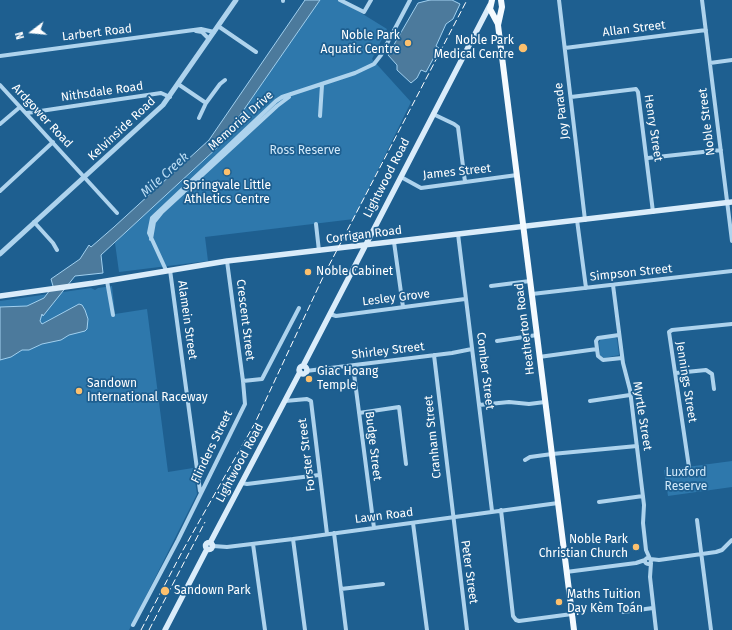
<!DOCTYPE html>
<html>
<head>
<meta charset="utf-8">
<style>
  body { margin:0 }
  #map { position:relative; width:732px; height:630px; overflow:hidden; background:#1e5f90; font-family:"Fira Sans",sans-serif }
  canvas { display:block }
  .north { position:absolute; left:12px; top:12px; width:40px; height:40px; -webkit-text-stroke:3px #1e5f90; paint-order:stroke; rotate:254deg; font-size:11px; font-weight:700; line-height:16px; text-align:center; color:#fff }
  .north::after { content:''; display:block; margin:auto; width:14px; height:18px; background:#fff; clip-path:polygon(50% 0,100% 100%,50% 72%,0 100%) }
</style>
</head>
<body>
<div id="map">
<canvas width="732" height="630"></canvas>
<div class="north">N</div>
</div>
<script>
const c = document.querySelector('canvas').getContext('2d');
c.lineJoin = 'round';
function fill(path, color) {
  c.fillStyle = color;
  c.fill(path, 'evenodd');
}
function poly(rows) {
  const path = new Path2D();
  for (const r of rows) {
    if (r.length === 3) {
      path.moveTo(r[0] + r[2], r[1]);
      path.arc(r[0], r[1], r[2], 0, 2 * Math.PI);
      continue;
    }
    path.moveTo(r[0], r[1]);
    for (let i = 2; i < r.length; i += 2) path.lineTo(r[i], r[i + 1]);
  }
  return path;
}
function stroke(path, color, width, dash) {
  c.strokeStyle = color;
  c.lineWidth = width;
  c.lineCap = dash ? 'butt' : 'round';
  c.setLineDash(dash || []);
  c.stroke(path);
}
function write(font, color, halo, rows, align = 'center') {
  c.font = font + ' "Fira Sans",sans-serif';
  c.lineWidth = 3.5;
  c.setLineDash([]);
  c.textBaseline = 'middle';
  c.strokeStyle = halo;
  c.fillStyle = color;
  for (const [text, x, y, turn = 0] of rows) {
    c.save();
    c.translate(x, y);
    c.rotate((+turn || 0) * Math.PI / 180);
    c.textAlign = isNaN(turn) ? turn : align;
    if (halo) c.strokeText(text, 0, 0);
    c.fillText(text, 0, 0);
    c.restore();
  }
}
const green = poly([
  [320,0,340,0,387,29,372,59,411,102,354,219,205,237,208,261,119,272,115,243,130,227,218,147],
  [112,286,115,314,147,309,168,472,193,468,197,494,129,630,0,630,0,301,91,288,95,290,98,288],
  [615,337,617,339,619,355,604,358,600,355,599,342,601,339],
  [732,461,732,487,668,496,664,470]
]);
const water = poly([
  [305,0,320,0,218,147,101,255,103,273,75,276,43,316,42,314,40,321,42,324,79,304,82,305,85,310,88,319,87,329,85,331,69,335,61,340,42,344,29,350,22,350,11,357,0,360,0,307,27,306,44,298,53,286,51,279,80,259,89,245,91,247,114,227,209,140,305,0],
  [430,0,452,0,460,4,453,19,446,24,436,46,439,48,426,72,421,70,417,78,411,83,397,70,397,65,388,55,418,3,430,0]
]);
const minor = poly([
  [340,0,364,12,371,0],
  [559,0,585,220],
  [702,0,732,241],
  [283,1,283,0],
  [218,26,256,52],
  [196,31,202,32,209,39],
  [565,48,706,30],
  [0,56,201,29,214,32],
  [710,63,732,60],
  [178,84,206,103],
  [0,85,117,213],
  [571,97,636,89,638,92,653,212],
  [27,113,161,93,170,97],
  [433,114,454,124,458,127,465,182],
  [320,116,322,85],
  [199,118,206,103,220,84,225,80],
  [0,124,20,107],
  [648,158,721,150],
  [401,177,421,188,517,175],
  [0,191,53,142],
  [577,220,586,288],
  [34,222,53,243,57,250],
  [316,224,319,251],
  [458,234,492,511],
  [151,239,154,222,162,212,277,106,289,97],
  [394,242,403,307],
  [227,261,243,381],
  [166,270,149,233,152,218,276,101,282,97,355,73,374,64,381,55,410,0],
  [170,270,200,491],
  [107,281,113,315],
  [613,285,623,363,630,390,644,505,643,523,646,550,650,559],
  [491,286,530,281],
  [532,294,732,271],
  [330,314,336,316,465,299],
  [497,341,537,335],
  [597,349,596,341,598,338,619,335],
  [434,355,467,630],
  [539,357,597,349,598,356,603,360,622,358],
  [353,366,374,528],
  [306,371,452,353,472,349],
  [676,373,706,370,712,374,714,389],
  [285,401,307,399,311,401,327,534],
  [590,401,630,395],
  [479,405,509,402,529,404,545,402],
  [359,413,399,407,406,464],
  [525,460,530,457,552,454,637,446],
  [690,474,669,332,672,330,732,324],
  [242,483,247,484,319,475],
  [599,502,643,496],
  [501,510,513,616,516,620,519,621,572,614],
  [697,520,711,630],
  [413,523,427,630],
  [334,533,346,630],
  [293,539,305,630],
  [253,544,265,630],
  [213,546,227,547,293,539,558,503],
  [648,561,3],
  [650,559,659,560,716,552,722,550,732,540],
  [651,563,650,577,656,630],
  [566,572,636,563,645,560],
  [341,589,383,584],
  [623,612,653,608],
  [133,625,178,540,245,404,243,381,262,379,299,308]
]);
const tertiary = poly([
  [0,254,163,105,236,0]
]);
const secondary = poly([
  [0,296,94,283,227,261,732,202],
  [303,366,490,5],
  [303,370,4],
  [209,546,3.5],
  [210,543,300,372],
  [165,630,207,549]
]);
const primary = poly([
  [492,0,490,9,498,24],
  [501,0,502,7,498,25,574,630]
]);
const rail = poly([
  [141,630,183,550,255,423,324,275,467,0],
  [149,630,205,522]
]);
const markers = [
  [408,43,4,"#fcc06d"],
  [523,48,5,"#fcc06d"],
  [227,172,4,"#fcc06d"],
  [308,272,4,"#fcc06d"],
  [309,379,4,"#fcc06d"],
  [79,391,4,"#fcc06d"],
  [636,547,4,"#fcc06d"],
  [165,591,5,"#fcc06d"],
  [559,602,4,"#fcc06d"]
];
const streetNames = [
  ["Allan Street",634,29,-7],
  ["Larbert Road",97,33,-7],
  ["Nithsdale Road",102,92,-8],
  ["Joy Parade",562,111,-97],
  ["Ardgower Road",42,116,47],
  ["Memorial Drive",241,121,-42],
  ["Noble Street",707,122,-97],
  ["Henry Street",653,128,81],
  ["Kelvinside Road",122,129,-43],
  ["James Street",457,172,-6],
  ["Lightwood Road",387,178,-63],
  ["Corrigan Road",364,235,-7],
  ["Simpson Street",631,273,-6],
  ["Lesley Grove",396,298,-7],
  ["Alamein Street",187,320,82],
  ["Crescent Street",245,320,83],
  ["Heatherton Road",525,329,-97],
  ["Shirley Street",388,351,-7],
  ["Comber Street",485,371,83],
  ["Jennings Street",686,382,81],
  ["Myrtle Street",642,416,81],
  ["Cranham Street",433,437,-96],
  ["Budge Street",373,446,83],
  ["Flinders Street",212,447,-64],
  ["Forster Street",307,455,-97],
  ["Lightwood Road",240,463,-62],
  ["Lawn Road",384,516,-7],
  ["Peter Street",469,572,82]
];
const poiNames = [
  ["Noble Park",400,36,"right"],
  ["Aquatic Centre",400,50,"right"],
  ["Noble Park",514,41,"right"],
  ["Medical Centre",514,55,"right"],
  ["Springvale Little",227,186,"center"],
  ["Athletics Centre",227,200,"center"],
  ["Noble Cabinet",316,272],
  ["Giac Hoang",317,372],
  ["Temple",317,386],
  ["Sandown",87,384],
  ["International Raceway",87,398],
  ["Noble Park",628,540,"right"],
  ["Christian Church",628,554,"right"],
  ["Sandown Park",174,591],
  ["Maths Tuition",567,595],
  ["Dạy Kèm Toán",567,609]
];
const parkNames = [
  ["Ross Reserve",305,151],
  ["Luxford",686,473],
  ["Reserve",686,487]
];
const waterNames = [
  ["Mile Creek",165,175,-42]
];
fill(green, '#2e78ac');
fill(water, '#4c7a9c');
stroke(water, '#a1d0ef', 1);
stroke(minor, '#aed3ed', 4);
stroke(tertiary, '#aed3ed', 5);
stroke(secondary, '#daecfa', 5.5);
stroke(primary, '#f4faff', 6);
stroke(rail, '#fff', 1, [7, 3]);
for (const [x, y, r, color] of markers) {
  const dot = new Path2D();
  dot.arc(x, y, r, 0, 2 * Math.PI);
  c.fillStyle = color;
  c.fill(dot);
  stroke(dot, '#1e5f90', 1.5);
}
write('12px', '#fff', '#1e5f90', streetNames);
write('12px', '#fff', '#1e5f90', poiNames, 'left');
write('12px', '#d3eafa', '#1e5f90', parkNames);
write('italic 13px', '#badcf4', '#1e5f90', waterNames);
</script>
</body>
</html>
